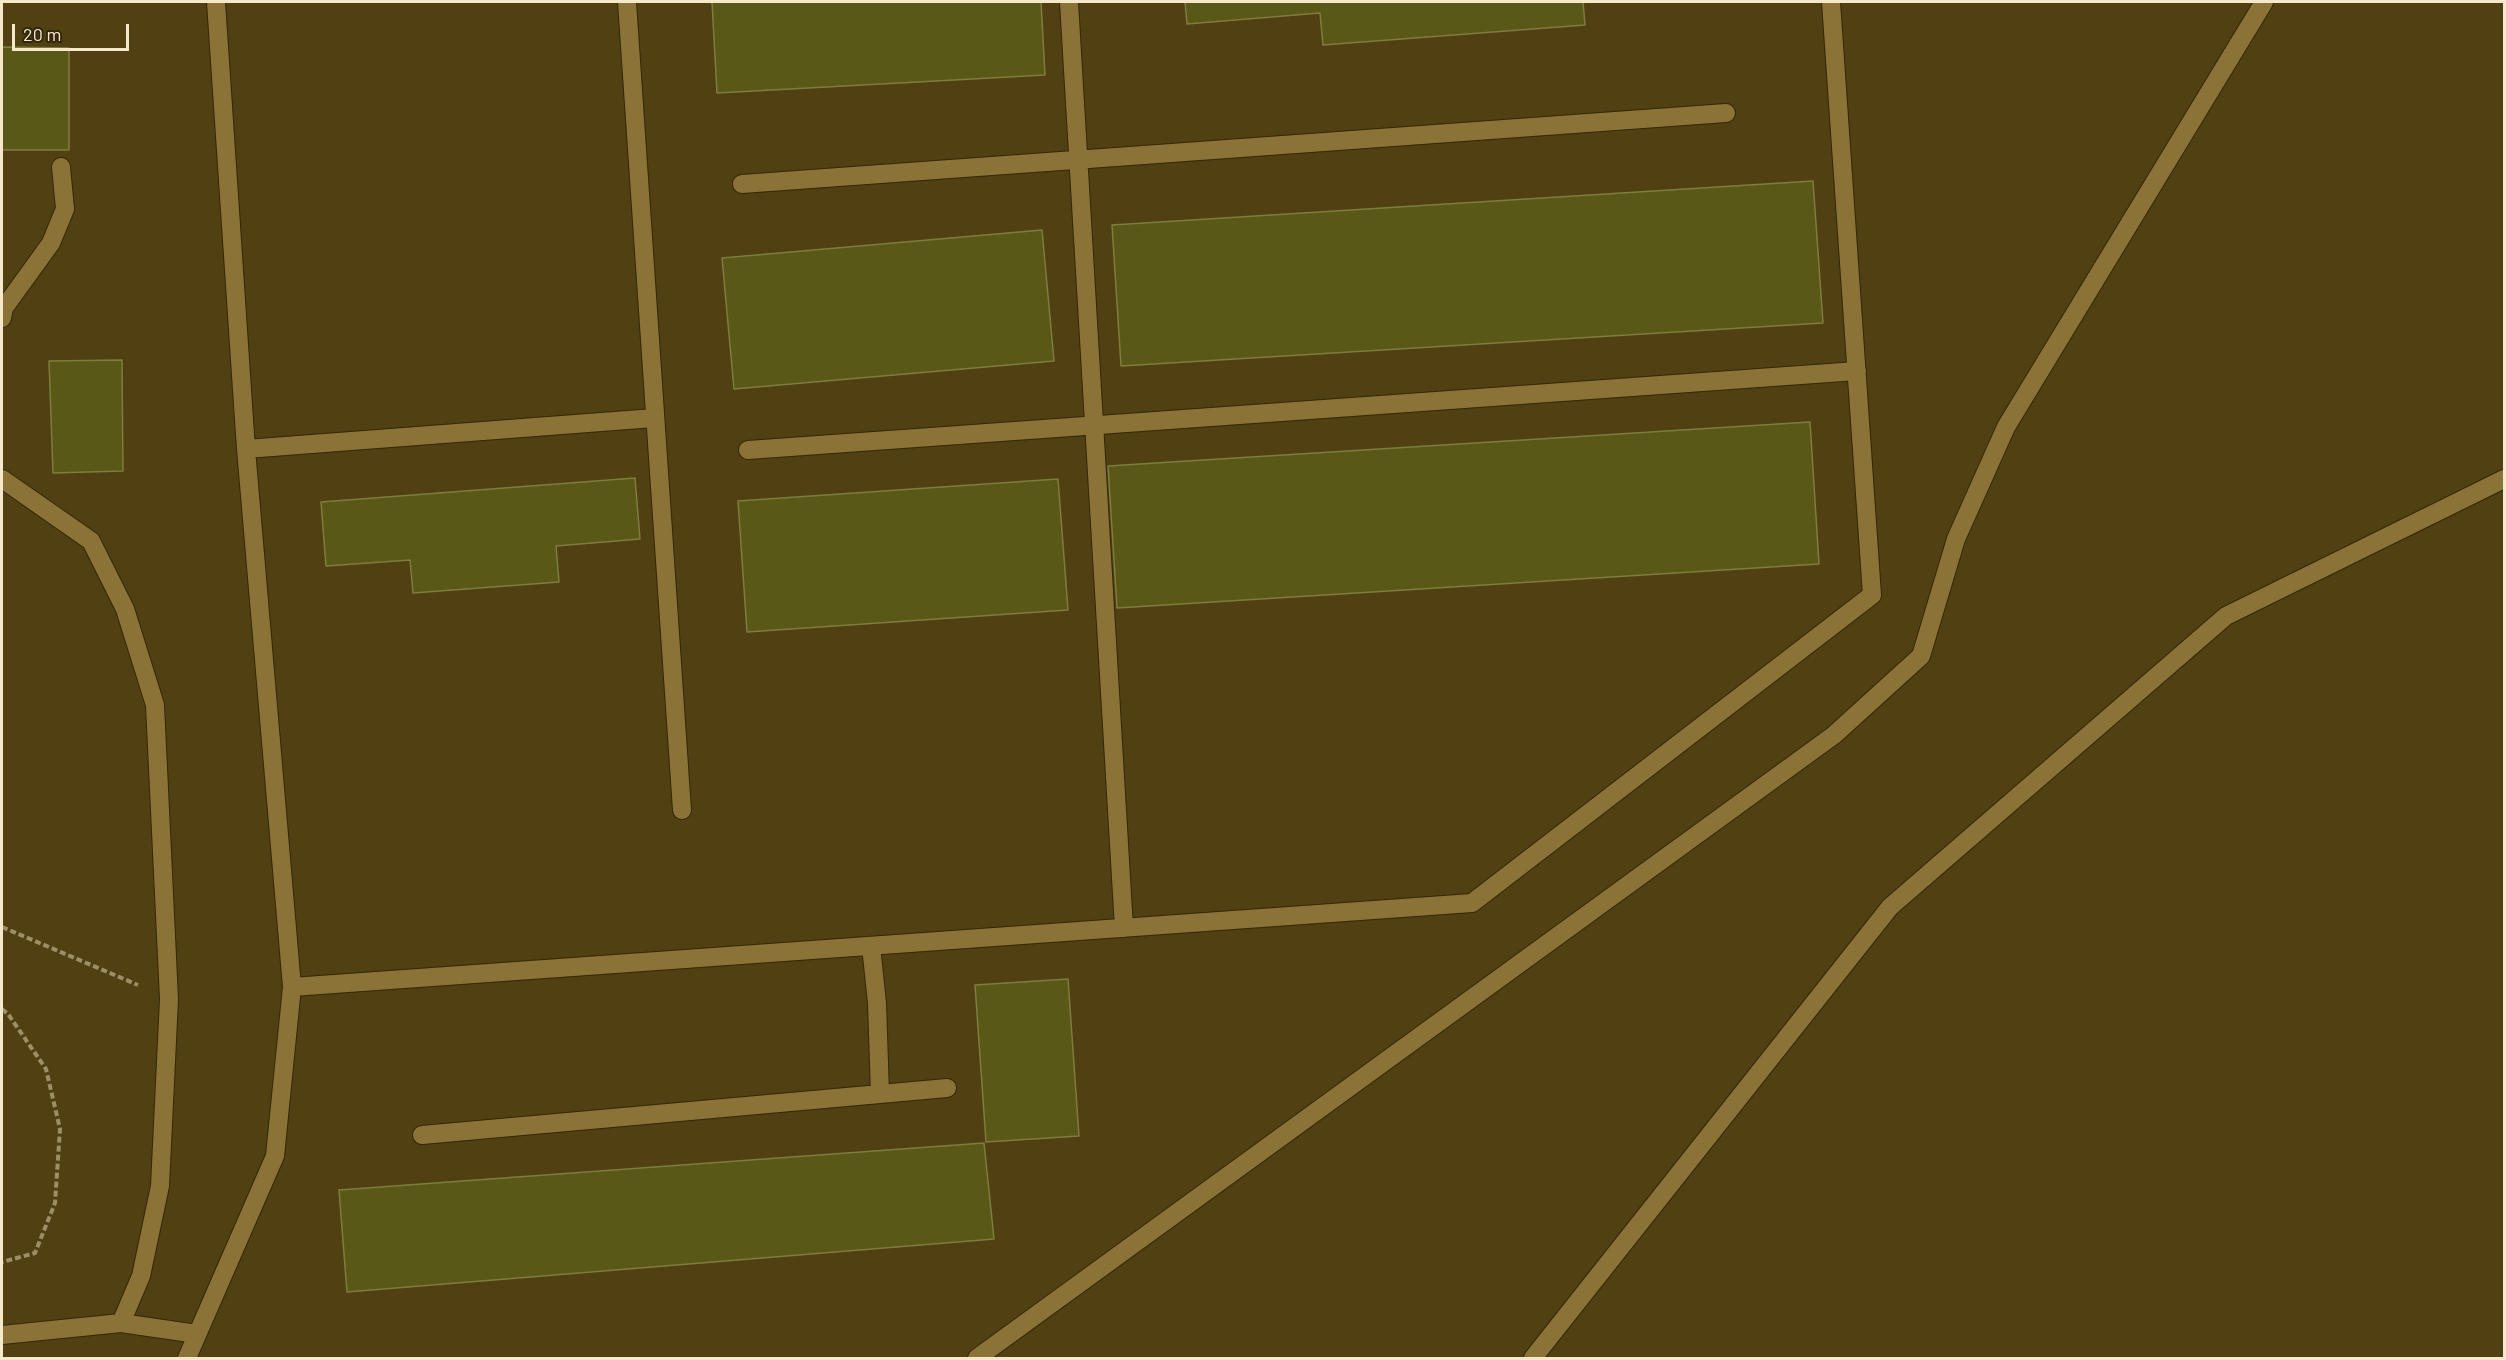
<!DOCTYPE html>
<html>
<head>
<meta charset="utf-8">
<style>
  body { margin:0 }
  #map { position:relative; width:2506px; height:1360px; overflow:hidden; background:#514011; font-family:Barlow,sans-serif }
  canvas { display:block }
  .frame { position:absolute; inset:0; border:3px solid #f6e9cb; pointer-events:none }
  .scale { position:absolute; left:12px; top:24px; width:117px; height:27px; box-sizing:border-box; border:3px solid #f6e9cb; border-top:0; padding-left:8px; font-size:18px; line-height:21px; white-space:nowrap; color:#f6e9cb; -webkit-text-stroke:4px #31270f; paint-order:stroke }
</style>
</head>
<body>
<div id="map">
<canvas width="2506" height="1360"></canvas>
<div class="frame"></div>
<div class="scale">20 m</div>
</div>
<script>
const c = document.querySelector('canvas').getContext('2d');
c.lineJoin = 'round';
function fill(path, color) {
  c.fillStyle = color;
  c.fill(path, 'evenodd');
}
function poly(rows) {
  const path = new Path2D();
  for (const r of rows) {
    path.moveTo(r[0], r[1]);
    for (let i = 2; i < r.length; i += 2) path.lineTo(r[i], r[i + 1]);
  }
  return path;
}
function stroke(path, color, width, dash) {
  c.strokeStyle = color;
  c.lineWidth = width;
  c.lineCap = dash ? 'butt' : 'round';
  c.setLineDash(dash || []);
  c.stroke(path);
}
const building = poly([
  [712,2,1041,2,1045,75,717,93,712,2],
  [1185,2,1583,2,1585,25,1323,45,1320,13,1187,24,1185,2],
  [2,47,69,48,69,150,2,150,2,47],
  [1813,181,1823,323,1121,366,1112,225,1813,181],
  [1042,230,1054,361,734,389,722,258,1042,230],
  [122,360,123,471,53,473,49,361,122,360],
  [1810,422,1819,564,1117,608,1108,466,1810,422],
  [635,478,640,539,556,546,559,582,413,593,410,560,326,566,321,502,635,478],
  [1058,479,1068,610,747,632,738,501,1058,479],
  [1068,979,1079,1136,986,1142,975,985,1068,979],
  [984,1143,994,1239,347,1292,339,1190,984,1143]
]);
const path = poly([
  [2,927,138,985],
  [2,1009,8,1014,46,1069,60,1129,55,1203,35,1253,2,1262]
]);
const service = poly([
  [627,2,682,810],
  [1069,2,1124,928],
  [742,184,1726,113],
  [2,318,4,308,51,243,65,209,61,167],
  [246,449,654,418],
  [748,450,1857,371],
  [2,479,91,541,125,609,155,705,169,999,160,1186,141,1276,121,1323],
  [871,946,877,1003,880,1094],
  [292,987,1472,903,1872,595,1831,2],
  [422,1135,947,1088],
  [2,1335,121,1323,197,1334],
  [187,1358,275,1156,292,987,246,449,216,2]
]);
const tertiary = poly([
  [977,1358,1834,735,1921,656,1956,539,2006,427,2264,2],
  [1533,1358,1890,907,2226,616,2504,479]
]);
fill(building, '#5a5817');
stroke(building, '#7e7d3f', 1.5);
stroke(service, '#332707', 20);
stroke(tertiary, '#332707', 20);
stroke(path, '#9d8e67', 4, [6, 3]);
stroke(service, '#8b7338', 18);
stroke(tertiary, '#8b7338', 18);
</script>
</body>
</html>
